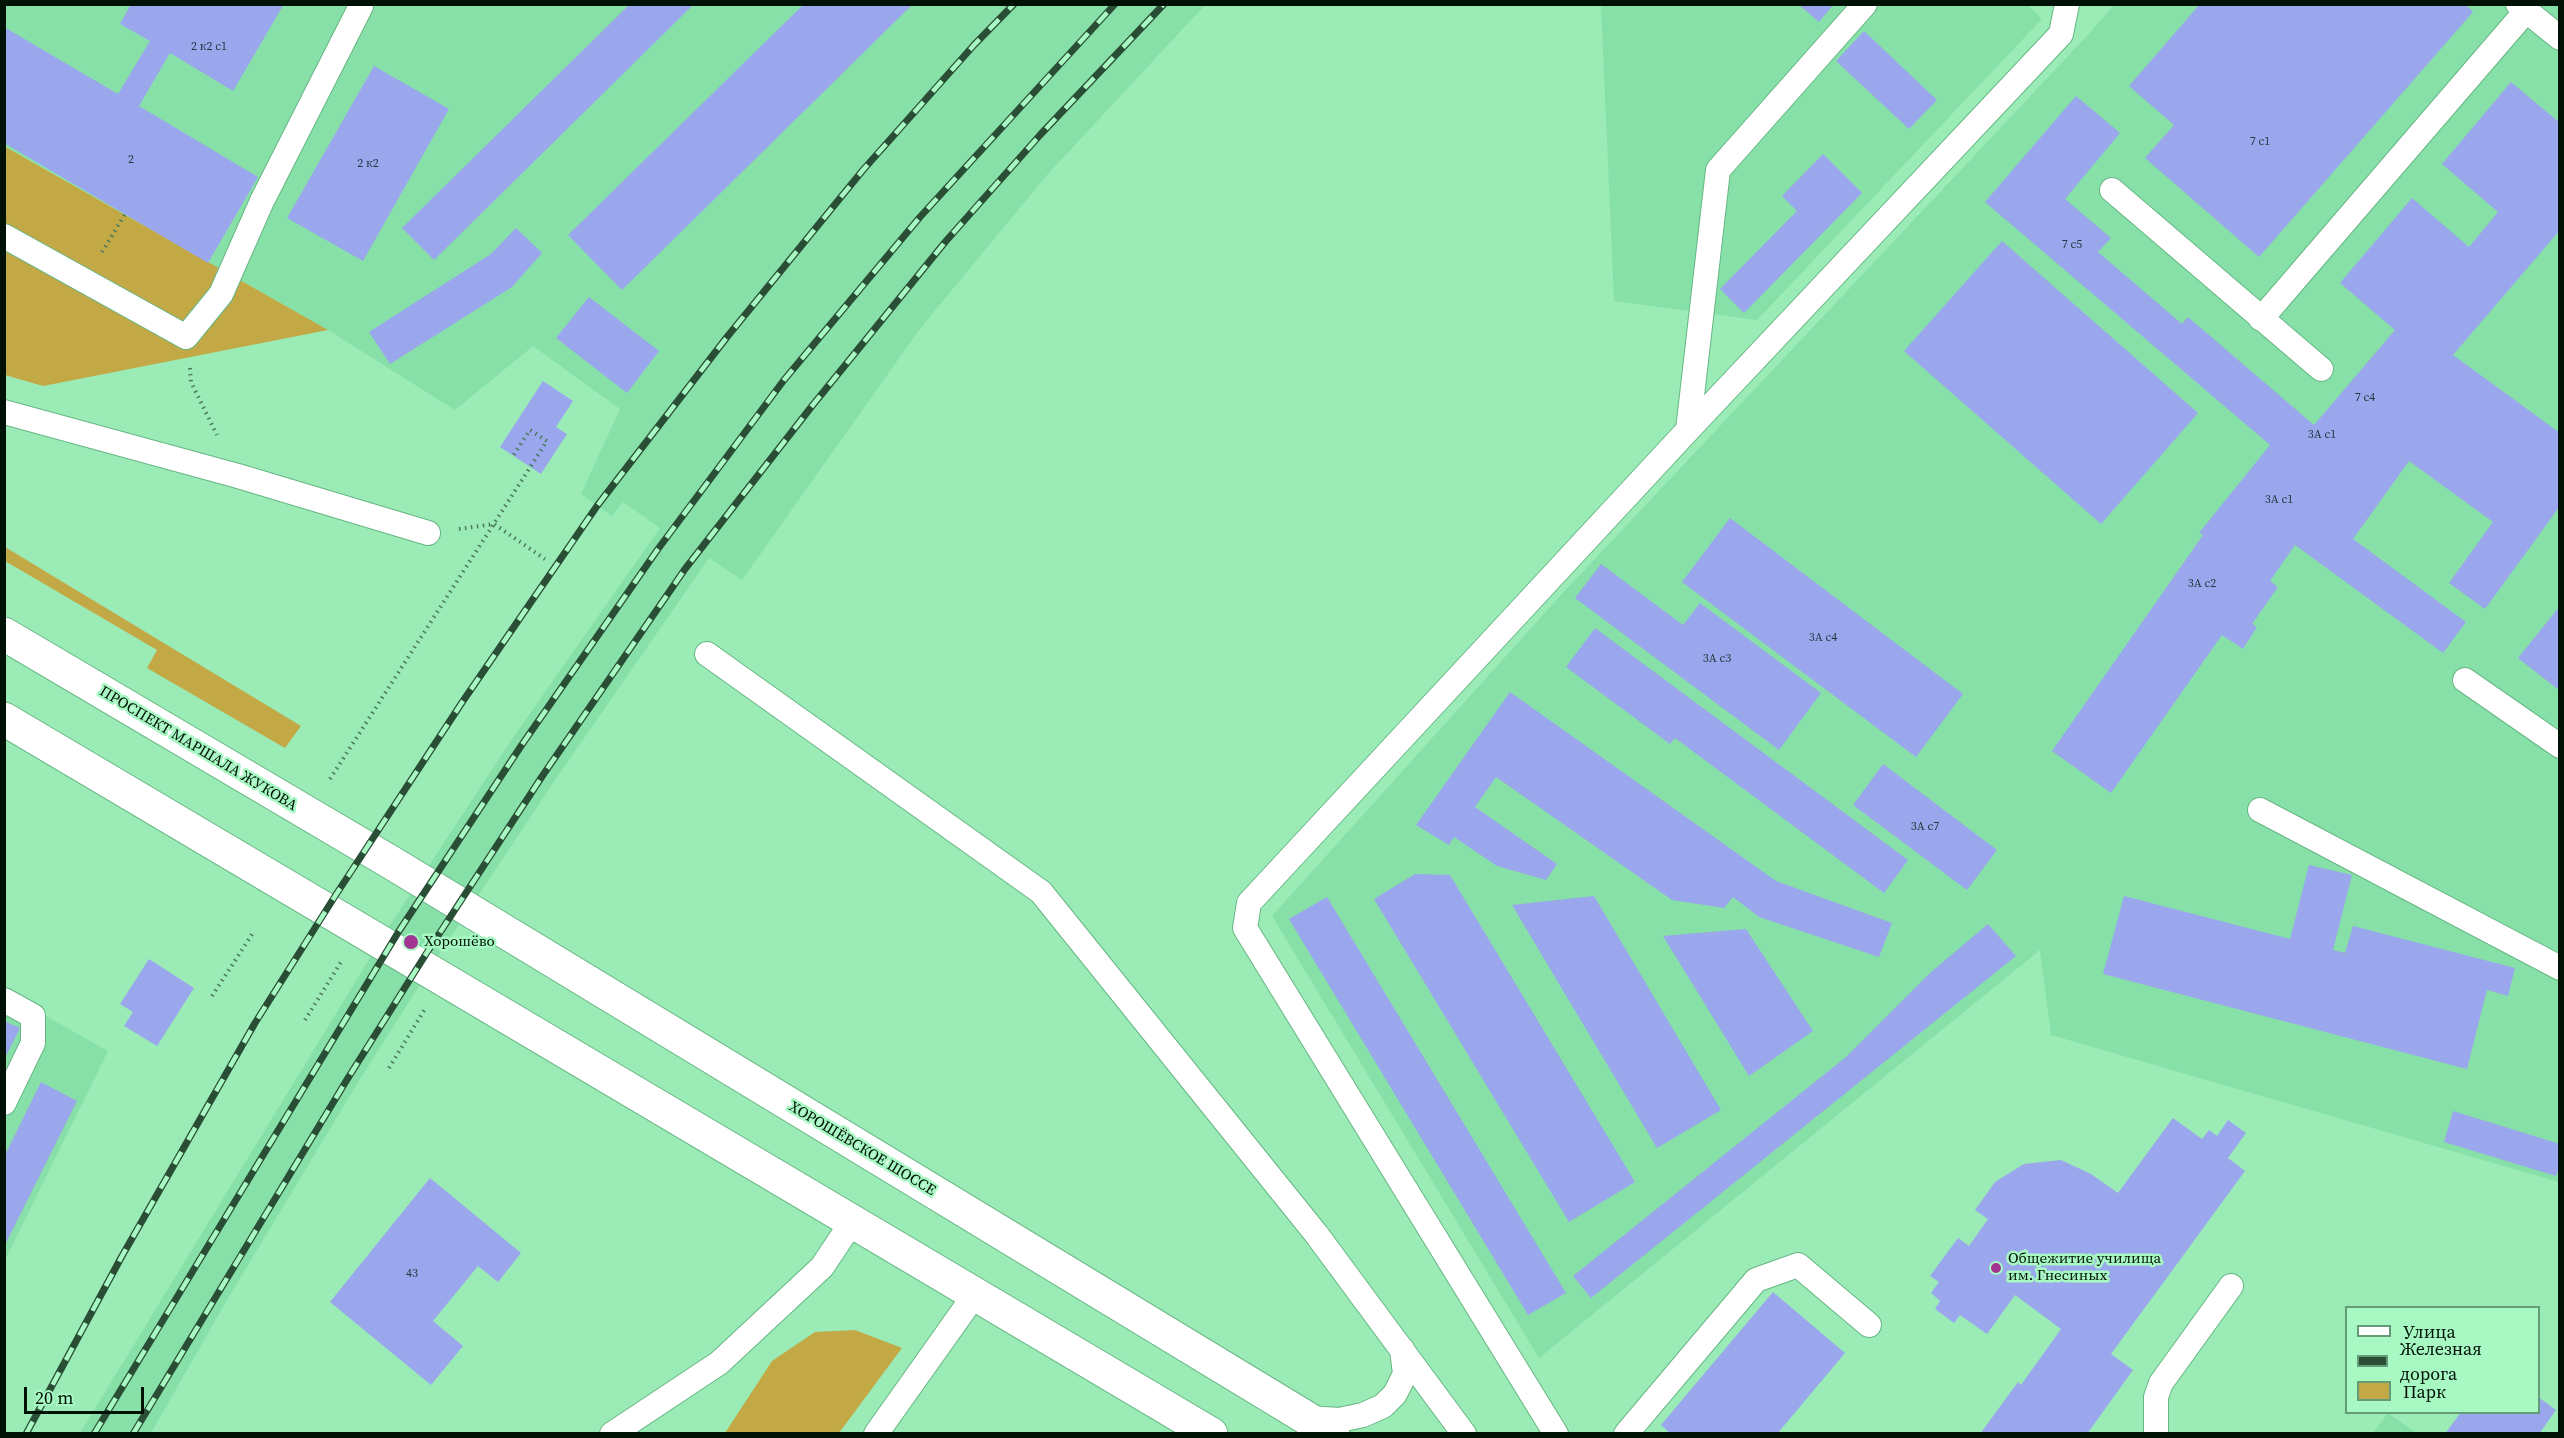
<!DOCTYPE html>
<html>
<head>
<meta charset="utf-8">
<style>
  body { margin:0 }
  #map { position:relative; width:2564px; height:1438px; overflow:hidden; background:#9aebb6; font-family:"Source Serif 4",serif }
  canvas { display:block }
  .frame { position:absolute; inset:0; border:6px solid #001105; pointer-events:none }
  .legend { position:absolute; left:2345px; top:1306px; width:195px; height:108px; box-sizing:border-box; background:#a7f8c3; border:2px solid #649c77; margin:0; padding:8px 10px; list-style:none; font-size:18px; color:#001105 }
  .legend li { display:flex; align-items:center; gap:12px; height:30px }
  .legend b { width:30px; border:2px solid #649c77 }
  .scale { position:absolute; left:24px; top:1387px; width:120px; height:27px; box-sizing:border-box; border:3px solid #001105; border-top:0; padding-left:8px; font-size:18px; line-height:21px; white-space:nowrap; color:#001105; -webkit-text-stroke:4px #a7f8c3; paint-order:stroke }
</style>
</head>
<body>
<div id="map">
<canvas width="2564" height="1438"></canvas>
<div class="frame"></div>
<ul class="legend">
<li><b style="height:8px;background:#fff"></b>Улица</li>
<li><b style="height:8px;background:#2a4d35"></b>Железная дорога</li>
<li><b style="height:16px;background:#c2a946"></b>Парк</li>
</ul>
<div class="scale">20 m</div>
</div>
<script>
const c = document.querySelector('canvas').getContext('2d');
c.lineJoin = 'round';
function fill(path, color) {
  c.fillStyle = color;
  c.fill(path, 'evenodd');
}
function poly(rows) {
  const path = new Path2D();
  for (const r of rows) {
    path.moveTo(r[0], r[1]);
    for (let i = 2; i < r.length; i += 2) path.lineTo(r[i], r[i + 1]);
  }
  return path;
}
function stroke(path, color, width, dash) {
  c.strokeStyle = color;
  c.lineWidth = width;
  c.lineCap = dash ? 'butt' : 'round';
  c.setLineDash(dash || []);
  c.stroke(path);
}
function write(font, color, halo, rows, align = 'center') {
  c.font = font + ' "Source Serif 4",serif';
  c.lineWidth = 5;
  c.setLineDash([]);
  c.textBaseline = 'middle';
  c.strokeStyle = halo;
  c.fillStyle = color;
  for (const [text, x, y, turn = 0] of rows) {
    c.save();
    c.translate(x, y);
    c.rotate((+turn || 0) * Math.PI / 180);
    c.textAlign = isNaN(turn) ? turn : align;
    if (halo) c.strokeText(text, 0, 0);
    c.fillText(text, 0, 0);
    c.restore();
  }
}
const built = poly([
  [2027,4,2042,19,1757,320,1614,301,1601,5],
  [4,5,1205,5,1047,175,919,330,742,580,709,558,553,783,438,956,357,1084,227,1300,151,1433,80,1433,390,925,512,739,660,528,623,502,612,516,581,494,620,409,533,346,455,410,328,330,5,146],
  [2114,5,2559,5,2559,1182,2051,1035,2040,950,1539,1358,1272,916,1560,596,2085,38],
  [5,993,108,1051,5,1260],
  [2388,1413,2416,1433,2373,1433]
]);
const green = poly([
  [4,146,328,330,43,386,5,375],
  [4,547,5,547,301,726,285,748,147,668,157,650,5,561],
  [855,1330,902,1348,839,1433,725,1433,772,1361,815,1332]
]);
const building = poly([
  [131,4,284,4,233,91,170,53,139,106,258,177,208,263,4,143,4,27,118,94,150,41,120,24],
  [630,4,694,4,434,260,402,228],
  [804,4,913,4,622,290,568,235],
  [1798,4,1834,4,1819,22],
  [2200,4,2465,4,2473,12,2259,257,2145,158,2174,125,2129,86],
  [1864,31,1937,100,1909,129,1836,61],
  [374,66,449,109,363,261,287,218],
  [2511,82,2560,123,2560,230,2453,355,2560,433,2560,506,2485,609,2449,583,2493,522,2409,461,2353,539,2466,622,2443,653,2295,545,2270,581,2278,587,2252,624,2257,627,2243,649,2222,635,2111,793,2052,751,2203,535,2199,533,2270,445,1985,202,2076,96,2120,133,2065,199,2111,238,2098,252,2182,324,2188,317,2314,425,2395,330,2340,283,2412,198,2469,247,2498,212,2442,164],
  [1823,154,1862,193,1744,313,1720,289,1797,211,1782,196],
  [516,228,542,253,512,287,390,364,369,332,491,254],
  [2002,241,2198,413,2101,524,1904,351],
  [589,297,659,351,627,393,556,338],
  [543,381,573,401,556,427,567,434,541,474,500,447],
  [1730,518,1963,694,1916,757,1682,582],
  [1601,564,1683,625,1700,603,1821,693,1779,750,1575,598],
  [2560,606,2560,691,2518,658],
  [1595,628,1908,860,1884,893,1675,738,1670,744,1566,667],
  [1510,692,1776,881,1892,923,1879,957,1759,917,1733,897,1724,908,1672,900,1496,777,1475,807,1557,864,1546,880,1497,866,1454,837,1449,845,1416,825],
  [1883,764,1997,850,1967,890,1853,805],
  [2309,865,2352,875,2333,950,2345,953,2353,926,2515,968,2508,996,2487,990,2467,1069,2103,974,2124,896,2290,939],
  [1415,874,1450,875,1635,1182,1569,1222,1374,899],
  [1594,896,1721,1110,1657,1148,1512,905],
  [1327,897,1566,1293,1528,1315,1289,919],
  [1988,924,2016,956,1591,1298,1573,1276,1846,1057,1930,973],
  [1746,929,1813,1031,1749,1076,1663,936],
  [149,959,194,988,157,1046,124,1026,133,1012,120,1004],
  [4,1021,20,1028,4,1060],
  [41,1082,77,1101,5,1245,5,1155],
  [2453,1111,2560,1144,2560,1165,2556,1176,2444,1142],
  [2173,1118,2202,1139,2209,1130,2217,1136,2228,1120,2246,1133,2228,1158,2245,1171,2111,1354,2133,1370,2087,1434,1980,1434,2018,1382,2021,1385,2061,1329,2015,1295,1987,1334,1960,1315,1954,1323,1935,1309,1940,1301,1931,1293,1939,1282,1930,1276,1958,1238,1969,1246,1988,1219,1975,1210,1995,1182,2024,1164,2061,1160,2091,1174,2118,1193],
  [430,1178,521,1253,498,1282,478,1266,433,1321,463,1346,431,1385,330,1302],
  [1773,1292,1845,1353,1777,1434,1671,1434,1661,1425],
  [2538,1397,2556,1410,2539,1434,2445,1434,2461,1412,2538,1412]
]);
const path = poly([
  [102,252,125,214],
  [190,368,191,382,217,435],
  [459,529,494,524,545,559],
  [330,779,547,441,530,430,513,456],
  [212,996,253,933],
  [305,1020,341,962],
  [389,1068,425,1009]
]);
const service = poly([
  [2518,4,2560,38],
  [2112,190,2321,369],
  [4,236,186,337,221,294,262,201,361,6],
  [2261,319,2526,11],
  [4,412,238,476,428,533],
  [1688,430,1718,170,1865,4],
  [707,654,1041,892,1317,1235,1464,1434],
  [2465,680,2560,746],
  [2260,810,2560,968],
  [4,1000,33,1016,33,1043,4,1103],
  [1308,1418,1339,1420,1363,1415,1383,1406,1395,1394,1405,1374,1402,1349],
  [612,1434,719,1363,822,1267,852,1222],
  [876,1434,976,1293],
  [1556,1434,1245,928,1249,903,1688,430,2061,34,2067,4],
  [1626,1434,1756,1280,1798,1265,1869,1325],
  [2156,1434,2156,1397,2161,1383,2231,1286]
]);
const secondary = poly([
  [4,634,392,863,1333,1434],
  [4,719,1211,1434]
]);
const rail = poly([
  [26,1434,122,1256,255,1023,337,893,463,701,597,506,727,337,863,170,974,45,1014,4],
  [94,1434,399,931,521,746,658,549,784,380,920,217,1115,4],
  [133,1434,348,1078,426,954,543,775,685,569,812,406,946,241,1040,135,1164,4]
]);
const markers = [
  [411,942,8,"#a43492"],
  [1996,1268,6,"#a43492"]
];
const numberNames = [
  ["2 к2 c1",209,47],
  ["7 с1",2260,142],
  ["2",131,160],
  ["2 к2",368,164],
  ["7 с5",2072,245],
  ["7 с4",2365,398],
  ["3А с1",2322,435],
  ["3А с1",2279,500],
  ["3А с2",2202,584],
  ["3А с4",1823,638],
  ["3А с3",1717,659],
  ["3А с7",1925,827],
  ["43",412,1274]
];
const streetNames = [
  ["ПРОСПЕКТ МАРШАЛА ЖУКОВА",198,749,31],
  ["ХОРОШЁВСКОЕ ШОССЕ",862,1149,31]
];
const poiNames = [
  ["Хорошёво",424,942],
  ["Общежитие училища",2008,1259],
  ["им. Гнесиных",2008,1276]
];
fill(built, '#87e0a8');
fill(green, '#c2a946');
fill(building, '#9aa7ed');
stroke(service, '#67b684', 26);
stroke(secondary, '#67b684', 35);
stroke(path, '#4a7a5b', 4, [1.5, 4.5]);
stroke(service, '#fff', 24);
stroke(secondary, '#fff', 33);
stroke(rail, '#2a4d35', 7);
stroke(rail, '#a7f8c3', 4.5, [14]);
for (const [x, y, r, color] of markers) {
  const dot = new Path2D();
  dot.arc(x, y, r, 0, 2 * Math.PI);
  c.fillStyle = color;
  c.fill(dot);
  stroke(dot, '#a7f8c3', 2);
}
write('12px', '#26363f', null, numberNames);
write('15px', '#001105', '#a7f8c3', streetNames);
write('15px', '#001105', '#a7f8c3', poiNames, 'left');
</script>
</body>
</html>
